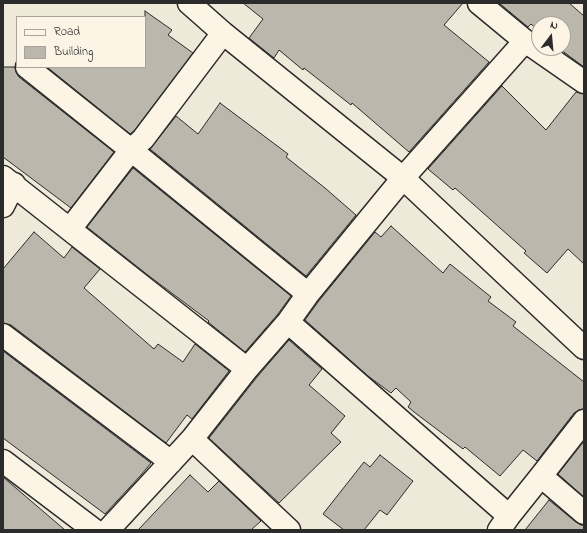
<!DOCTYPE html>
<html>
<head>
<meta charset="utf-8">
<style>
  body { margin:0 }
  #map { position:relative; width:587px; height:533px; overflow:hidden; background:#efe9da; font-family:"Indie Flower",sans-serif }
  canvas { display:block }
  .frame { position:absolute; inset:0; border:4px solid #2b2b2b; pointer-events:none }
  .legend { position:absolute; left:16px; top:16px; width:130px; height:52px; box-sizing:border-box; background:#fcf5e5; border:1px solid #a8a49b; margin:0; padding:5px 7px; list-style:none; font-size:12px; color:#2b2b2b }
  .legend li { display:flex; align-items:center; gap:8px; height:20px }
  .legend b { width:20px; border:1px solid #a8a49b }
  .north { position:absolute; left:531px; top:16px; width:40px; height:40px; box-sizing:border-box; background:#fcf5e5; border:1px solid #a8a49b; border-radius:50%; rotate:16deg; font-size:11px; font-weight:700; line-height:16px; text-align:center; color:#2b2b2b }
  .north::after { content:''; display:block; margin:auto; width:14px; height:18px; background:#2b2b2b; clip-path:polygon(50% 0,100% 100%,50% 72%,0 100%) }
</style>
</head>
<body>
<div id="map">
<canvas width="587" height="533"></canvas>
<div class="frame"></div>
<ul class="legend">
<li><b style="height:5px;background:#fcf5e5"></b>Road</li>
<li><b style="height:11px;background:#bcb7ac"></b>Building</li>
</ul>
<div class="north">N</div>
</div>
<script>
const c = document.querySelector('canvas').getContext('2d');
c.lineJoin = 'round';
function fill(path, color) {
  c.fillStyle = color;
  c.fill(path, 'evenodd');
}
function poly(rows) {
  const path = new Path2D();
  for (const r of rows) {
    path.moveTo(r[0], r[1]);
    for (let i = 2; i < r.length; i += 2) path.lineTo(r[i], r[i + 1]);
  }
  return path;
}
function stroke(path, color, width, dash) {
  c.strokeStyle = color;
  c.lineWidth = width;
  c.lineCap = dash ? 'butt' : 'round';
  c.setLineDash(dash || []);
  c.stroke(path);
}
const building = poly([
  [243,3,463,3,444,25,489,62,409,152,352,103,351,105,304,68,303,70,279,50,274,58,249,38,263,19,243,3],
  [499,3,569,3,584,16,584,67,569,56,559,48,563,48,563,24,539,24,539,31,531,24,528,27,499,3],
  [145,11,172,30,168,35,193,53,134,131,130,134,47,67,145,67,145,11],
  [3,67,15,67,16,72,19,77,114,152,71,208,3,157,3,67],
  [502,86,546,130,576,92,584,94,584,264,568,249,547,273,524,253,526,251,455,188,453,190,428,169,502,86],
  [220,103,288,154,286,157,325,188,356,215,306,276,150,149,176,116,198,134,220,103],
  [133,168,291,296,278,314,245,352,208,322,209,321,149,276,87,227,133,168],
  [391,226,443,273,450,264,491,297,488,301,516,322,513,326,584,382,584,409,579,410,574,413,537,461,523,450,500,476,465,447,463,449,414,412,408,407,411,402,396,388,391,393,368,376,305,320,318,302,375,232,381,237,391,226],
  [34,232,64,258,72,247,100,269,84,288,154,349,158,344,183,362,195,344,229,371,192,419,187,415,166,443,11,325,3,323,3,269,34,232],
  [289,340,322,369,309,385,345,416,331,433,341,442,279,503,209,438,257,377,289,340],
  [3,351,151,463,141,475,105,514,3,438,3,351],
  [584,441,584,497,558,474,584,441],
  [380,455,413,481,387,515,380,510,364,530,344,530,323,514,364,462,370,467,380,455],
  [190,475,208,492,219,481,261,521,251,530,138,530,190,475],
  [3,477,65,530,3,530,3,477],
  [549,500,576,522,581,525,584,525,584,530,525,530,549,500]
]);
const minor = poly([
  [189,3,223,33,403,178,584,348],
  [479,3,525,41,584,82],
  [27,67,131,150,308,294],
  [3,177,247,369],
  [3,206,14,184],
  [70,229,131,150,143,139,223,33],
  [288,322,509,516],
  [3,335,171,462],
  [192,439,289,530],
  [3,461,94,530],
  [541,476,584,513],
  [108,530,192,439,247,369,288,322,308,294,403,178,525,41],
  [499,530,509,516,541,476,584,421]
]);
fill(building, '#bcb7ac');
stroke(building, '#2b2b2b', 1);
stroke(minor, '#2b2b2b', 25);
stroke(minor, '#fcf5e5', 22);
</script>
</body>
</html>
